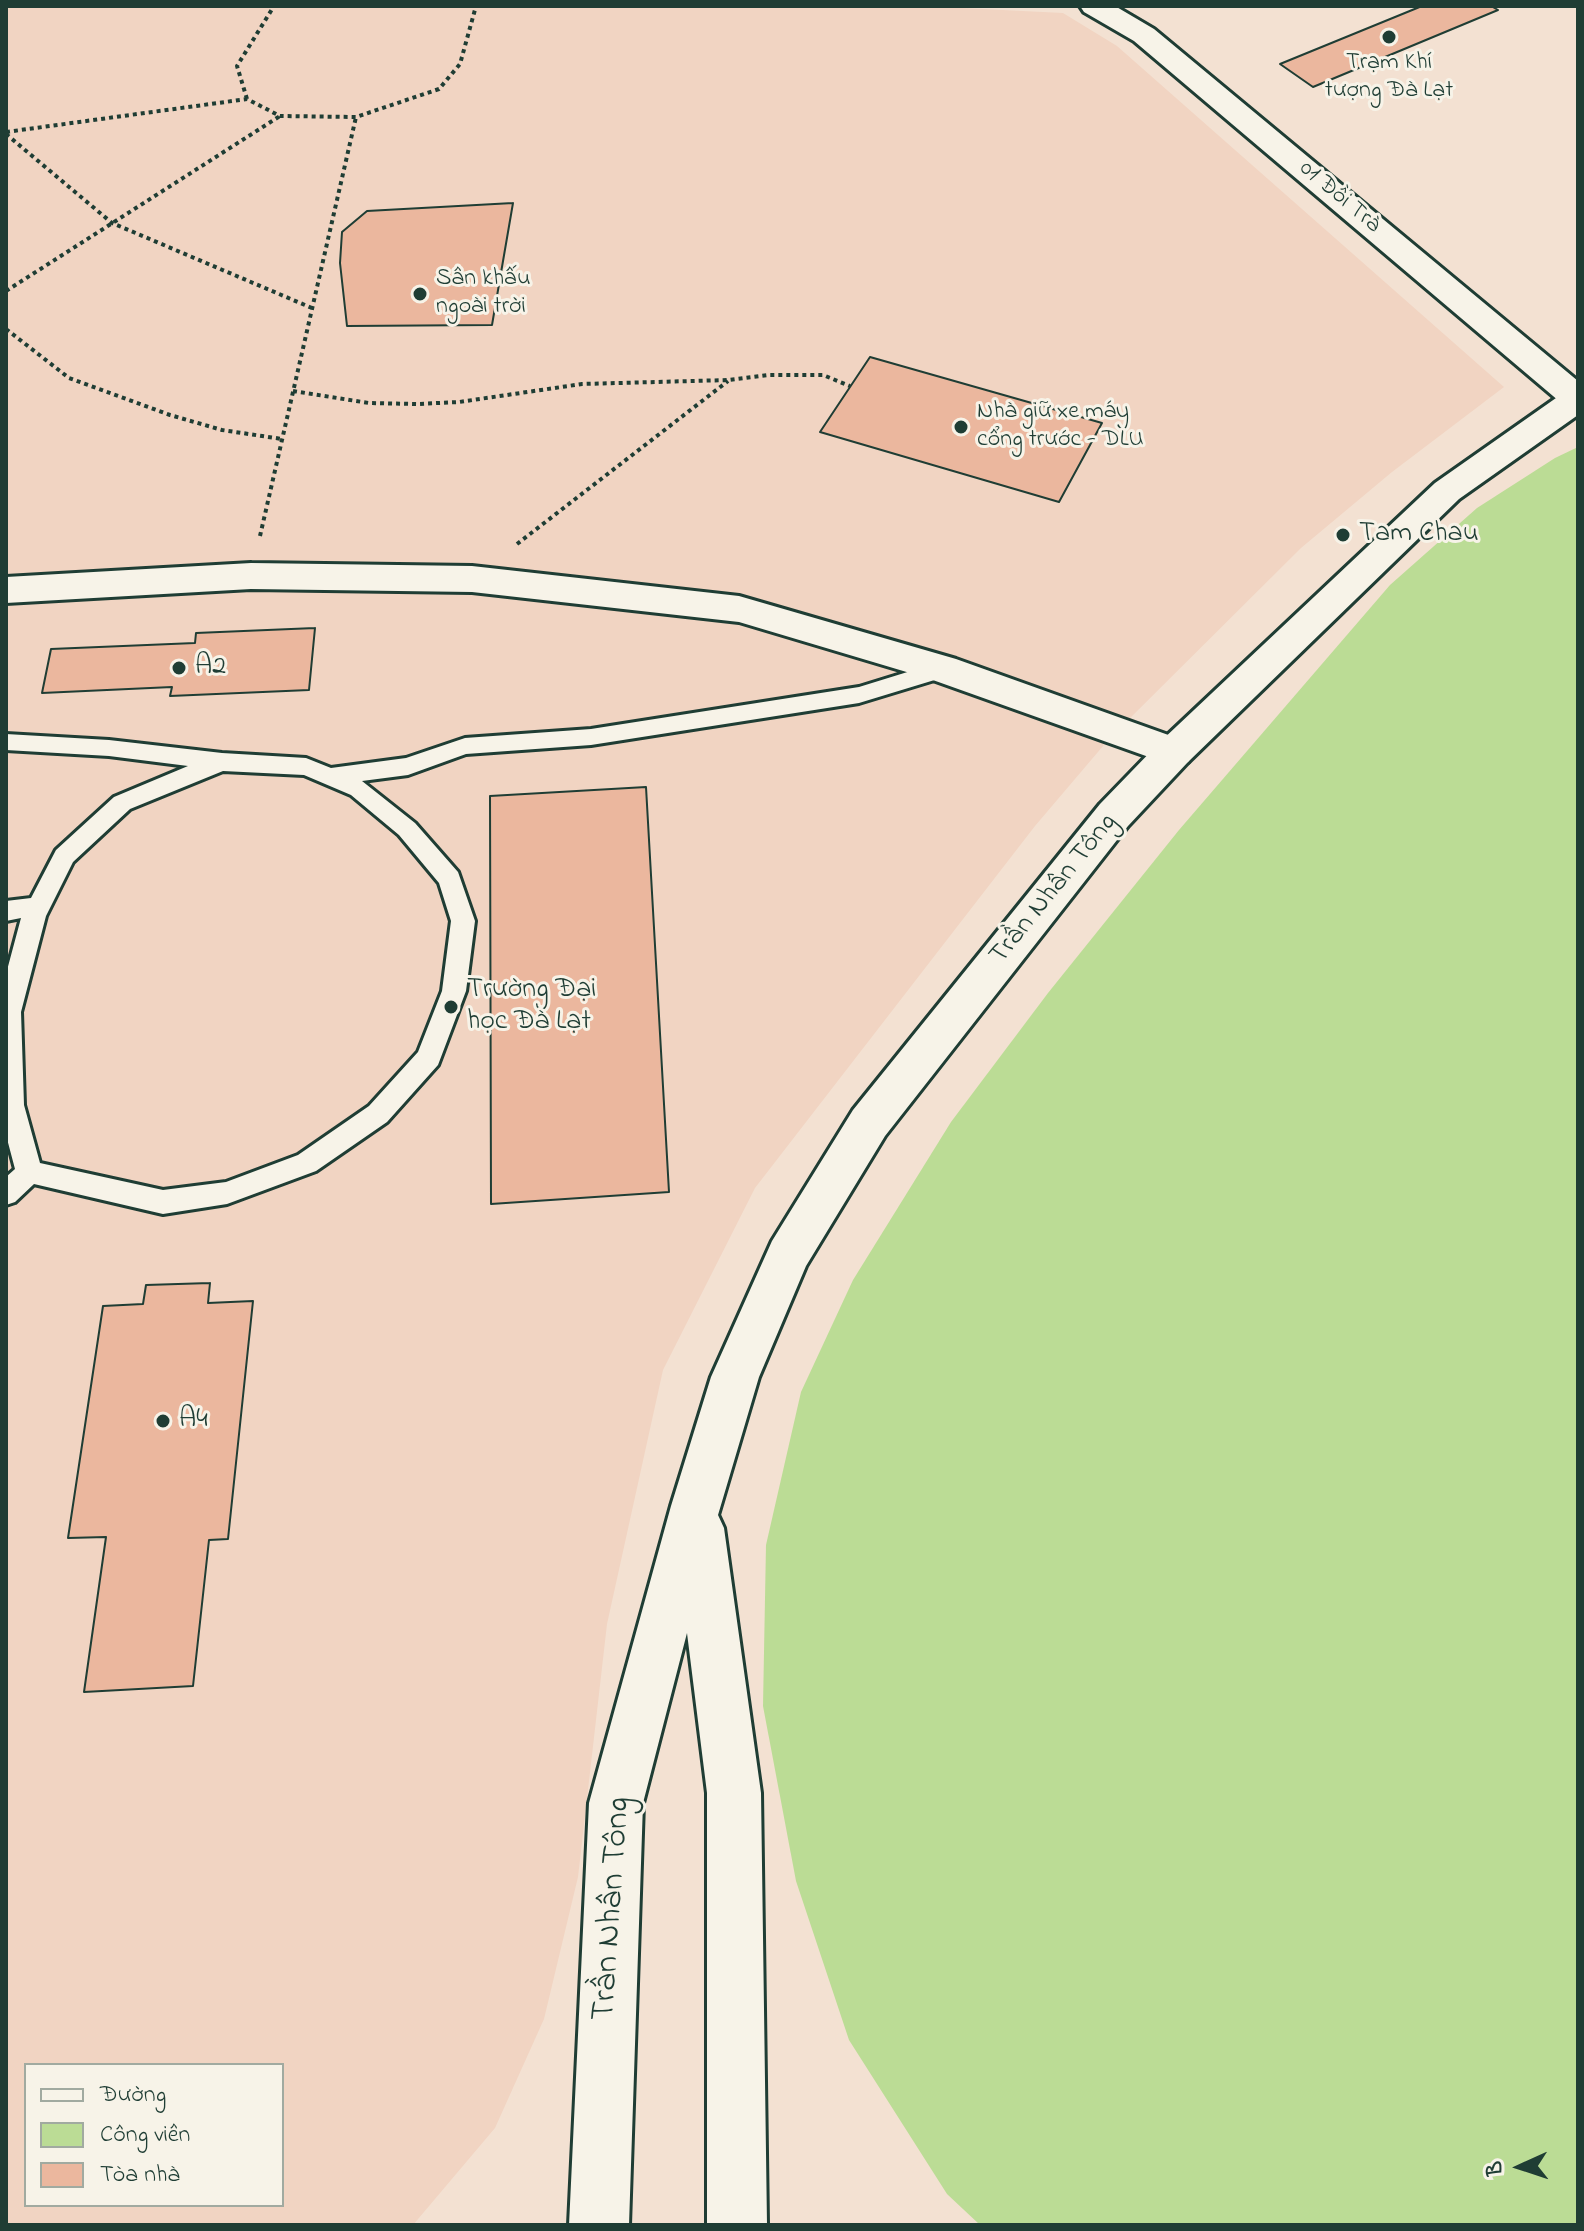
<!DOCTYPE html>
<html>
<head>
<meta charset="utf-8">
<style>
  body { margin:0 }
  #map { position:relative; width:1584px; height:2231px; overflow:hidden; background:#f3e1d2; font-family:"Indie Flower",sans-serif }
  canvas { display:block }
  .frame { position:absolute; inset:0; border:8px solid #1f3d34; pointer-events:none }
  .legend { position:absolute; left:24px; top:2063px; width:260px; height:144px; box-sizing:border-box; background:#f7f3e8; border:2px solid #a1aaa0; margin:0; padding:10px 14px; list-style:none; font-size:24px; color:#1f3d34 }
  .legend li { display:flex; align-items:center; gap:16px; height:40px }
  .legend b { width:40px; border:2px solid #a1aaa0 }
  .north { position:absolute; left:1480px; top:2127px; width:80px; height:80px; -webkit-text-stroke:6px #f7f3e8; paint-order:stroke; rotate:267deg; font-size:22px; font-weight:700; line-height:32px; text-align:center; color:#1f3d34 }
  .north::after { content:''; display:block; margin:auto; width:28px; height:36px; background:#1f3d34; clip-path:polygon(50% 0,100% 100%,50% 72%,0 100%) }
</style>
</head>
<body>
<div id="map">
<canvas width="1584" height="2231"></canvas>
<div class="frame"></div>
<ul class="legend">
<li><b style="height:10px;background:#f7f3e8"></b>Đường</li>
<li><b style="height:22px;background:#bbdc95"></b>Công viên</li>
<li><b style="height:22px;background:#ebb79e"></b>Tòa nhà</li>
</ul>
<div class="north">B</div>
</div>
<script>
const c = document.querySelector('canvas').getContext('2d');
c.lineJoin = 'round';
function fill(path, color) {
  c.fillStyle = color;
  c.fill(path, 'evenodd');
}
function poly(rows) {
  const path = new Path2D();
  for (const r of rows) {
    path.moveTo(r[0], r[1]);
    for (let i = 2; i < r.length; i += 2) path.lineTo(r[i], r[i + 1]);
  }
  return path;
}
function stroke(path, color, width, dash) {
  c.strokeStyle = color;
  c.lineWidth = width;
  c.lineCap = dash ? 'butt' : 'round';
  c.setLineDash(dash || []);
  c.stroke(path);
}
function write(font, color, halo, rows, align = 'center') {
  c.font = font + ' "Indie Flower",sans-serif';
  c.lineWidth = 6;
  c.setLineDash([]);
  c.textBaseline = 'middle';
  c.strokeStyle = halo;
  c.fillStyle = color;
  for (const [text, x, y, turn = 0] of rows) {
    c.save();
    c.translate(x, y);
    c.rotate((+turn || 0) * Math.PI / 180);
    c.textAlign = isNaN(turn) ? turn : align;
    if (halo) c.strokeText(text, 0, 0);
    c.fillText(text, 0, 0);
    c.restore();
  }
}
const built = poly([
  [6,6,922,6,1063,13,1117,46,1504,387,1392,472,1301,548,1109,739,1035,826,755,1188,663,1370,607,1624,578,1877,544,2019,495,2128,413,2225,6,2225],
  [26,2065,282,2065,282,2205,26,2205]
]);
const green = poly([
  [1578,447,1578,2225,980,2225,947,2194,849,2040,796,1881,763,1706,766,1545,801,1392,853,1280,951,1122,1048,993,1179,830,1390,585,1477,508,1555,458]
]);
const building = poly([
  [1422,6,1491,6,1498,10,1313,87,1280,64,1422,6],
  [513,203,492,325,347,326,340,263,342,232,367,211,513,203],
  [870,357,1102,423,1059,502,820,432,870,357],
  [315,628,309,690,170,696,172,687,42,693,51,649,195,643,196,633,315,628],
  [646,787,669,1192,491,1204,490,796,646,787],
  [210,1283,208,1303,253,1301,228,1539,209,1540,193,1686,84,1692,106,1537,68,1538,103,1306,143,1304,146,1285,210,1283]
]);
const path = poly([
  [247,99,237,66,274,6],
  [6,132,247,99,280,116,356,117,439,89,460,64,476,6],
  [6,134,112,223,312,308],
  [6,291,280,116],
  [6,329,69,378,170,415,222,430,282,439],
  [293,391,369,403,418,404,459,402,582,384,729,380,768,375,823,375,850,386],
  [260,536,356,117],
  [517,544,728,381]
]);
const lane = poly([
  [943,661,951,663,954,669,951,675,859,703,591,745,466,754,408,775,362,781,415,823,458,872,475,921,466,991,438,1065,387,1122,316,1171,227,1204,163,1214,34,1184,15,1202,6,1205,6,1177,15,1169,6,1135,6,974,21,918,6,921,6,901,31,898,56,850,114,797,188,766,109,756,6,750,6,734,109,740,222,753,306,758,331,768,406,758,465,738,591,729,859,687,943,661],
  [223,771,304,775,351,795,399,835,439,883,451,921,442,991,418,1052,369,1106,298,1155,226,1182,163,1190,40,1163,24,1105,21,1012,46,916,73,862,130,809,223,771]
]);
const street = poly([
  [1080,6,1115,6,1154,29,1578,381,1578,410,1566,407,1134,41,1084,12,1080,6],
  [251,563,472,566,739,596,956,659,1188,742,1193,752,1188,762,1174,766,930,679,739,622,472,592,251,589,6,603,6,577,251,563]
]);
const secondary = poly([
  [1578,388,1578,415,1459,499,1188,762,1128,826,885,1136,806,1266,759,1377,718,1515,724,1528,761,1793,767,2225,707,2225,707,1793,687,1633,643,1803,629,2225,569,2225,589,1803,671,1506,711,1377,772,1241,853,1110,1100,804,1160,742,1435,483,1566,391,1578,388]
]);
const markers = [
  [1389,37,8,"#1f3d34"],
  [420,294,8,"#1f3d34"],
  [961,427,8,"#1f3d34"],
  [1343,535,8,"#1f3d34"],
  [179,668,8,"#1f3d34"],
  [451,1007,8,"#1f3d34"],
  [163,1421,8,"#1f3d34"]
];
const farPoinames = [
  ["Trạm Khí",1389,64,"center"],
  ["tượng Đà Lạt",1389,92,"center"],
  ["Sân khấu",436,280],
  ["ngoài trời",436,308],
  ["Nhà giữ xe máy",977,413],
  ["cổng trước - DLU",977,441]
];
const farStreetnames = [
  ["01 Đồi Trà",1339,198,40]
];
const poiNames = [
  ["Tam Chau",1359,535],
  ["A2",195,668],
  ["Trường Đại",467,991],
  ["học Đà Lạt",467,1023],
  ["A4",179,1421]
];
const streetNames = [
  ["Trần Nhân Tông",1055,890,-51]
];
const nearStreetnames = [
  ["Trần Nhân Tông",614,1909,-86]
];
fill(built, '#f1d4c2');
fill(green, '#bbdc95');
fill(building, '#ebb79e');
stroke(building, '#1f3d34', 2);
stroke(lane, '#1f3d34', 6);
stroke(street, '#1f3d34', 6);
stroke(secondary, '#1f3d34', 6);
stroke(path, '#1f3d34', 4, [4, 4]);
fill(lane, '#f7f3e8');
fill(street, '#f7f3e8');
fill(secondary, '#f7f3e8');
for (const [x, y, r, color] of markers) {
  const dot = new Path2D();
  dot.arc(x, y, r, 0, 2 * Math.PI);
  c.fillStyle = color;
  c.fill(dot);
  stroke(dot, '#f7f3e8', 3);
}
write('24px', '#1f3d34', '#f7f3e8', farPoinames, 'left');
write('24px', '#1f3d34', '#f7f3e8', farStreetnames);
write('28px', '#1f3d34', '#f7f3e8', poiNames, 'left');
write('28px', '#1f3d34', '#f7f3e8', streetNames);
write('34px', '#1f3d34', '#f7f3e8', nearStreetnames);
</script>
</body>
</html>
